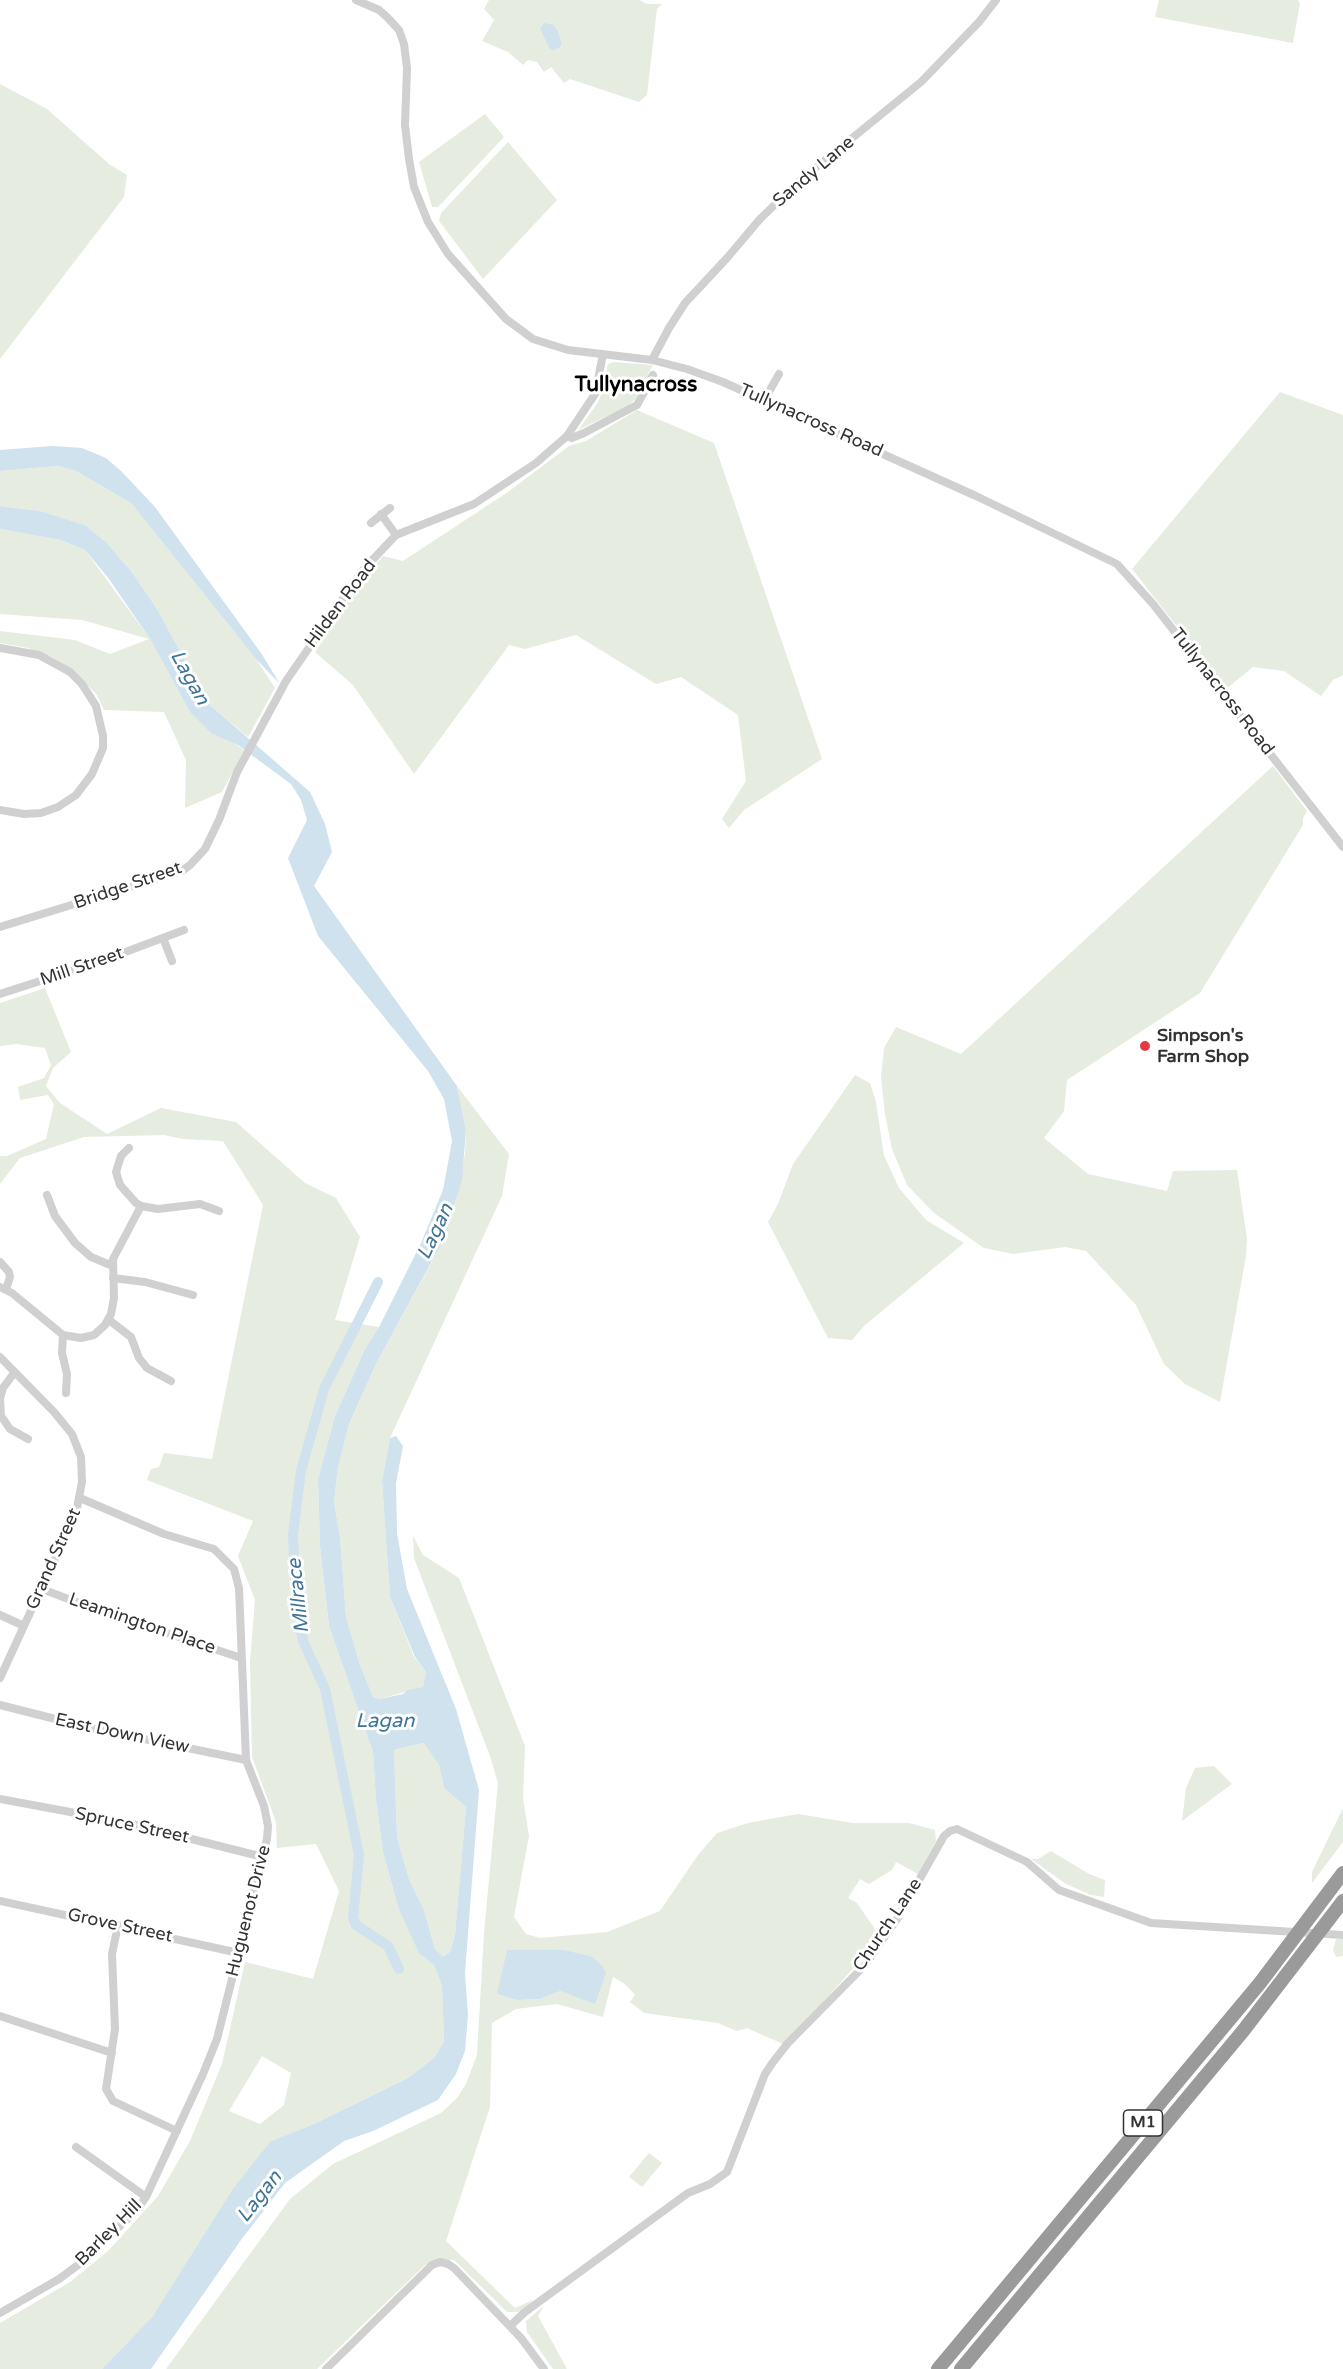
<!DOCTYPE html>
<html>
<head>
<meta charset="utf-8">
<style>
  body { margin:0 }
  canvas { display:block; background:#fff }
</style>
</head>
<body>
<canvas width="1343" height="2369"></canvas>
<script>
const c = document.querySelector('canvas').getContext('2d');
c.lineJoin = 'round';
function fill(path, color) {
  c.fillStyle = color;
  c.fill(path, 'evenodd');
}
function poly(rows) {
  const path = new Path2D();
  for (const r of rows) {
    path.moveTo(r[0], r[1]);
    for (let i = 2; i < r.length; i += 2) path.lineTo(r[i], r[i + 1]);
  }
  return path;
}
function stroke(path, color, width, dash) {
  c.strokeStyle = color;
  c.lineWidth = width;
  c.lineCap = dash ? 'butt' : 'round';
  c.setLineDash(dash || []);
  c.stroke(path);
}
function write(font, color, halo, rows, align = 'center') {
  c.font = font + ' "Varela Round",sans-serif';
  c.lineWidth = 6;
  c.setLineDash([]);
  c.textBaseline = 'middle';
  c.strokeStyle = halo;
  c.fillStyle = color;
  for (const [text, x, y, turn = 0] of rows) {
    c.save();
    c.translate(x, y);
    c.rotate((+turn || 0) * Math.PI / 180);
    c.textAlign = isNaN(turn) ? turn : align;
    if (halo) c.strokeText(text, 0, 0);
    c.fillText(text, 0, 0);
    c.restore();
  }
}
const green = poly([
  [489,0,640,0,646,4,662,4,657,9,647,95,639,102,570,79,564,83,551,67,544,72,537,62,528,60,523,65,508,52,482,41,494,20,484,9],
  [540,29,558,31,562,44,549,48],
  [1159,0,1298,0,1300,3,1293,43,1155,17],
  [0,84,47,109,109,164,127,175,124,197,0,359],
  [485,114,504,137,438,207,432,207,419,162],
  [508,142,557,200,483,279,439,221,441,213],
  [614,362,653,365,635,399,628,406,578,430,597,404,604,388,608,364],
  [1280,392,1343,415,1343,675,1333,680,1321,696,1284,671,1253,667,1226,689,1132,569],
  [637,410,714,443,822,759,744,810,729,828,722,819,746,781,738,715,681,677,656,684,576,635,525,649,509,645,414,774,353,685,315,652,362,579,383,556,403,561,508,492,569,446,586,441],
  [58,466,76,471,131,503,256,659,275,688,248,737,209,704,157,609,131,571,107,543,85,525,40,511,0,506,0,471],
  [0,529,61,540,85,550,150,639,190,712,244,750,222,792,185,808,186,760,164,712,104,710,97,695,76,673,52,657,28,648,0,643,0,631,75,640,110,654,149,639,82,620,0,614],
  [1273,766,1307,811,1303,818,1303,825,1200,993,1067,1080,1064,1111,1044,1138,1088,1174,1167,1191,1173,1171,1237,1170,1247,1239,1246,1256,1220,1402,1185,1384,1164,1364,1136,1305,1086,1251,1065,1247,1013,1254,984,1248,934,1213,907,1185,892,1149,885,1114,881,1077,884,1048,896,1027,961,1054],
  [45,988,71,1052,53,1068,46,1086,60,1103,107,1134,161,1108,236,1122,305,1183,336,1198,360,1237,335,1320,379,1327,364,1351,335,1416,318,1479,320,1546,329,1626,373,1752,376,1800,383,1852,399,1910,419,1952,434,1965,442,1986,444,2041,435,2057,408,2078,316,2123,269,2143,153,2316,102,2369,0,2369,0,2323,70,2282,108,2251,158,2196,190,2141,222,2064,245,1962,313,1979,339,1891,316,1844,277,1848,276,1822,252,1757,250,1662,255,1600,238,1556,253,1521,147,1480,151,1469,159,1467,164,1453,212,1459,263,1205,223,1141,183,1139,164,1135,84,1137,20,1158,0,1184,0,1156,7,1156,46,1139,54,1104,48,1095,20,1100,18,1087,44,1078,51,1065,45,1048,16,1044,0,1046,0,1003],
  [262,2056,291,2073,284,2105,260,2124,229,2111],
  [855,1075,870,1083,876,1102,884,1156,899,1188,926,1220,964,1243,864,1326,852,1340,828,1338,768,1222,778,1204,793,1164],
  [457,1086,509,1154,502,1196,390,1438,382,1481,390,1597,414,1657,426,1672,423,1687,380,1699,373,1697,360,1665,346,1617,340,1537,334,1502,338,1467,349,1424,377,1362,433,1260,454,1209,465,1154,466,1130],
  [413,1536,423,1555,459,1578,525,1746,523,1799,529,1836,514,1917,526,1934,540,1938,607,1932,660,1911,698,1855,717,1833,748,1823,798,1814,853,1823,909,1823,935,1830,936,1841,918,1874,896,1862,892,1870,869,1884,860,1879,848,1898,857,1903,879,1935,874,1945,808,2019,783,2044,747,2028,737,2031,718,2023,644,2013,630,2002,635,1995,625,1984,613,1977,603,2017,557,2004,516,2009,492,2023,490,2107,446,2241,515,2308,533,2300,524,2310,518,2312,507,2312,454,2260,439,2260,425,2265,317,2369,166,2369,290,2199,333,2164,441,2113,457,2098,466,2084,477,2055,484,1933,498,1783,490,1756,414,1558],
  [507,1950,565,1950,591,1956,602,1965,595,2003,560,1991,540,1999,519,2000,498,1994],
  [425,1743,439,1765,444,1788,466,1807,455,1935,450,1952,443,1958,435,1949,424,1910,409,1879,397,1837,394,1750],
  [1214,1766,1232,1784,1182,1821,1186,1788,1195,1768],
  [1343,1808,1343,1842,1312,1883,1312,1872],
  [1051,1851,1089,1874,1105,1880,1104,1897,1091,1895,1066,1884,1031,1859,1038,1859],
  [1336,1939,1343,1939,1343,1956,1336,1957,1333,1950],
  [649,2153,662,2163,642,2187,629,2177],
  [544,2306,538,2316,567,2369,553,2369,527,2332,526,2321]
]);
const water = poly([
  [544,23,553,25,558,31,562,44,559,48,553,50,549,48,540,29],
  [52,446,82,448,106,458,122,472,155,507,261,653,280,684,256,659,131,503,76,471,58,466,0,471,0,450],
  [0,506,40,511,85,525,107,543,131,571,157,609,209,704,310,792,325,824,332,852,314,886,457,1086,466,1130,462,1180,444,1239,377,1362,349,1424,338,1467,334,1502,340,1537,346,1617,360,1665,373,1697,380,1699,403,1694,408,1690,423,1687,426,1672,415,1657,390,1597,382,1481,390,1438,396,1436,403,1446,396,1483,397,1533,407,1589,456,1709,479,1790,465,1973,468,2015,465,2051,456,2074,438,2100,373,2131,344,2141,285,2183,241,2240,151,2369,102,2369,153,2316,233,2189,270,2142,316,2123,408,2078,435,2057,444,2041,442,1986,434,1965,419,1953,399,1910,383,1852,376,1800,373,1752,329,1626,320,1546,318,1479,335,1416,364,1351,379,1327,421,1243,443,1190,452,1141,444,1099,428,1071,318,936,288,858,307,820,301,800,291,784,238,745,211,733,190,712,150,639,109,579,85,550,61,540,0,529],
  [424,1743,439,1765,444,1788,466,1807,455,1935,450,1952,443,1957,435,1949,424,1910,409,1879,397,1837,394,1750],
  [507,1950,565,1950,591,1956,602,1965,606,1973,595,2004,560,1991,540,1999,518,2000,497,1994]
]);
const canal = poly([
  [378,1282,324,1389,301,1471,293,1535,296,1603,303,1641,325,1689,359,1855,353,1918,356,1925,388,1946,399,1969]
]);
const minor = poly([
  [356,0,379,10,387,17,399,30,404,44,407,68,405,125,409,159,414,187,428,222,448,254,506,319,533,339,568,350,652,360,687,369,723,382,976,496,1117,564,1153,604,1343,847],
  [652,360,669,328,685,303,727,258,760,219,797,183,921,82,979,22,996,0],
  [765,399,779,374],
  [567,436,572,438,584,433,637,405,653,375],
  [381,514,396,535],
  [371,523,390,508],
  [0,648,39,655,70,672,82,684,96,706,103,736,103,748,92,774,76,795,58,807,41,813,24,814,0,810],
  [0,927,182,871,190,865,205,849,219,820,237,772,286,681,362,571,396,535,474,504,536,463,567,436,595,394,603,354],
  [163,938,172,961],
  [0,994,96,963,184,930],
  [129,1148,121,1156,116,1172,120,1185,136,1203,141,1206,158,1209,200,1204,219,1211],
  [47,1195,55,1216,75,1243,91,1257,113,1266],
  [0,1262,9,1272,10,1277,6,1289],
  [113,1278,145,1282,193,1295],
  [0,1287,12,1293,63,1335,81,1338,94,1335,105,1325,111,1314,114,1298,113,1259,141,1206],
  [109,1320,131,1337,139,1358,147,1368,171,1381],
  [63,1335,62,1353,67,1374,66,1393],
  [0,1357,54,1412,72,1434,81,1457,82,1482,76,1513,0,1678],
  [14,1373,3,1388,0,1398,1,1416,10,1429,28,1439],
  [42,1589,84,1605,241,1658],
  [0,1615,24,1626],
  [0,1705,91,1728,246,1760],
  [0,1799,124,1822,263,1857],
  [0,1901,239,1953],
  [118,1925,112,1954,115,2029,106,2089,113,2101,177,2131],
  [0,2016,112,2053],
  [76,2147,146,2197],
  [0,2313,59,2279,78,2265,136,2211,146,2197,203,2074,217,2039,267,1839,268,1826,264,1806,246,1760,239,1588,234,1569,214,1549,164,1534,80,1498],
  [510,2326,525,2312,688,2193,710,2184,727,2172,765,2074,773,2062,788,2043,865,1965,897,1919,944,1836,950,1831,957,1829,1027,1862,1059,1890,1151,1923,1343,1935],
  [326,2369,432,2265,440,2262,448,2264,454,2268,521,2338,544,2369]
]);
const motorway = poly([
  [938,2369,1260,1983,1343,1873],
  [961,2369,1243,2031,1343,1901]
]);
const markers = [
  [1145,1046,6,"#e63946"]
];
const shields = [
  [1143,2123,39]
];
const shieldNames = [
  ["M1",1143,2123]
];
const streetNames = [
  ["Sandy Lane",814,172,-40],
  ["Tullynacross Road",811,421,24],
  ["Hilden Road",341,604,-53],
  ["Tullynacross Road",1222,692,52],
  ["Bridge Street",128,886,-19],
  ["Mill Street",82,967,-19],
  ["Grand Street",54,1559,-66],
  ["Leamington Place",142,1624,19],
  ["East Down View",122,1734,12],
  ["Spruce Street",132,1826,12],
  ["Huguenot Drive",249,1911,-76],
  ["Church Lane",888,1925,-56],
  ["Grove Street",120,1926,12],
  ["Barley Hill",109,2233,-45]
];
const poiNames = [
  ["Simpson's",1157,1036],
  ["Farm Shop",1157,1057]
];
const waterNames = [
  ["Lagan",189,678,61],
  ["Lagan",436,1232,-65],
  ["Millrace",299,1596,-96],
  ["Lagan",385,1722],
  ["Lagan",260,2197,-52]
];
const quarterNames = [
  ["Tullynacross",636,385]
];
fill(green, '#e6ecdf');
fill(water, '#cfe2ee');
stroke(canal, '#cfe2ee', 10);
stroke(minor, '#d0d0d0', 8);
stroke(motorway, '#9a9a9a', 14);
for (const [x, y, r, color] of markers) {
  const dot = new Path2D();
  dot.arc(x, y, r, 0, 2 * Math.PI);
  c.fillStyle = color;
  c.fill(dot);
  stroke(dot, '#fff', 2);
}
for (const [x, y, w] of shields) {
  const box = new Path2D();
  box.roundRect(x - w / 2, y - 13, w, 26, 4.5);
  c.fillStyle = '#fff';
  c.fill(box);
  stroke(box, '#333', 1.5);
}
write('bold 16px', '#333', null, shieldNames);
write('18px', '#333', '#fff', streetNames);
write('bold 18px', '#333', '#fff', poiNames, 'left');
write('italic 20px', '#3f7597', '#fff', waterNames);
write('bold 21px', '#000', '#fff', quarterNames);
</script>
</body>
</html>
